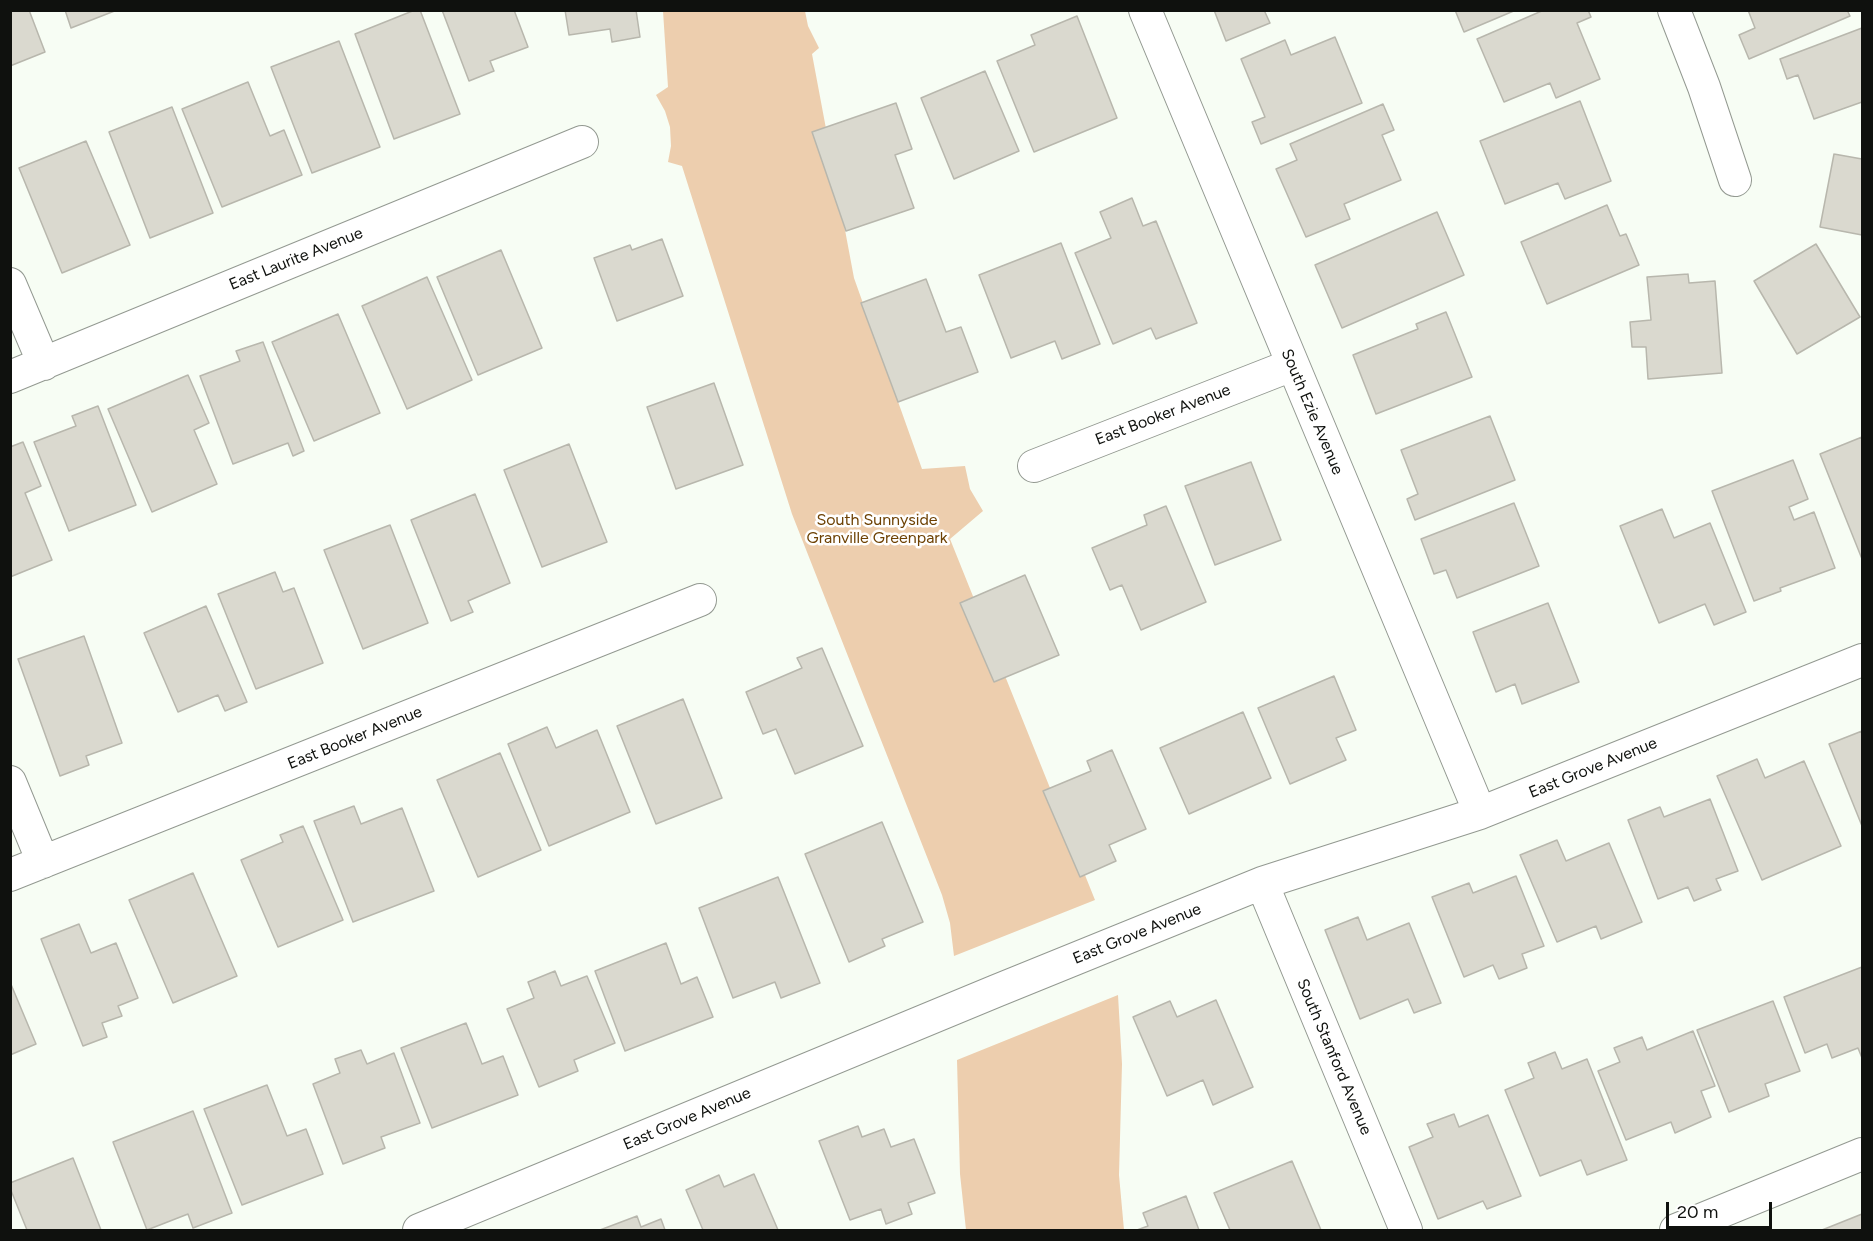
<!DOCTYPE html>
<html>
<head>
<meta charset="utf-8">
<style>
  body { margin:0 }
  #map { position:relative; width:1873px; height:1241px; overflow:hidden; background:#f7fdf4; font-family:Figtree,sans-serif }
  canvas { display:block }
  .frame { position:absolute; inset:0; border:12px solid #0f110e; pointer-events:none }
  .scale { position:absolute; left:1666px; top:1202px; width:106px; height:27px; box-sizing:border-box; border:3px solid #0f110e; border-top:0; padding-left:8px; font-size:18px; line-height:21px; white-space:nowrap; color:#0f110e; -webkit-text-stroke:4px #fff; paint-order:stroke }
</style>
</head>
<body>
<div id="map">
<canvas width="1873" height="1241"></canvas>
<div class="frame"></div>
<div class="scale">20 m</div>
</div>
<script>
const c = document.querySelector('canvas').getContext('2d');
c.lineJoin = 'round';
function fill(path, color) {
  c.fillStyle = color;
  c.fill(path, 'evenodd');
}
function poly(rows) {
  const path = new Path2D();
  for (const r of rows) {
    path.moveTo(r[0], r[1]);
    for (let i = 2; i < r.length; i += 2) path.lineTo(r[i], r[i + 1]);
  }
  return path;
}
function stroke(path, color, width, dash) {
  c.strokeStyle = color;
  c.lineWidth = width;
  c.lineCap = dash ? 'butt' : 'round';
  c.setLineDash(dash || []);
  c.stroke(path);
}
function write(font, color, halo, rows, align = 'center') {
  c.font = font + ' Figtree,sans-serif';
  c.lineWidth = 5;
  c.setLineDash([]);
  c.textBaseline = 'middle';
  c.strokeStyle = halo;
  c.fillStyle = color;
  for (const [text, x, y, turn = 0] of rows) {
    c.save();
    c.translate(x, y);
    c.rotate((+turn || 0) * Math.PI / 180);
    c.textAlign = isNaN(turn) ? turn : align;
    if (halo) c.strokeText(text, 0, 0);
    c.fillText(text, 0, 0);
    c.restore();
  }
}
const green = poly([
  [663,11,805,11,808,26,819,48,812,54,854,278,922,469,965,466,970,489,983,511,950,539,1095,900,954,956,950,923,942,895,792,514,682,166,668,162,671,146,670,127,665,111,656,95,668,87],
  [1118,995,1122,1064,1119,1175,1124,1230,966,1230,960,1174,957,1060]
]);
const building = poly([
  [10,10,29,10,45,52,10,66,10,10],
  [65,10,117,10,71,28,65,10],
  [415,10,420,10,460,114,394,139,355,34,415,10],
  [442,10,514,10,528,47,490,61,494,71,469,81,442,10],
  [565,10,636,10,640,37,612,42,610,29,569,35,565,10],
  [1214,10,1264,10,1270,23,1226,41,1214,10],
  [1455,10,1516,10,1464,32,1455,10],
  [1544,10,1588,10,1591,17,1577,23,1600,79,1556,98,1550,83,1504,102,1477,39,1544,10],
  [1748,10,1847,10,1850,16,1749,59,1739,35,1755,28,1748,10],
  [1077,16,1117,118,1034,152,997,61,1035,45,1031,35,1077,16],
  [1862,28,1862,102,1814,119,1798,75,1787,79,1780,59,1862,28],
  [1335,37,1362,103,1261,144,1252,122,1265,117,1241,59,1285,40,1291,55,1335,37],
  [339,41,380,147,312,173,271,67,339,41],
  [985,71,1019,151,954,179,921,98,985,71],
  [248,82,270,136,284,130,302,175,222,207,182,109,248,82],
  [1580,101,1611,181,1565,199,1558,183,1505,204,1480,141,1580,101],
  [896,103,912,149,895,155,914,208,846,231,812,132,896,103],
  [1383,104,1394,130,1382,135,1401,180,1344,204,1350,219,1306,237,1276,169,1297,160,1290,144,1383,104],
  [172,107,213,213,150,238,109,132,172,107],
  [86,141,130,245,62,273,19,168,86,141],
  [1834,154,1862,159,1862,235,1820,227,1834,154],
  [1132,198,1143,226,1156,221,1197,323,1156,339,1151,328,1113,344,1075,253,1111,238,1100,212,1132,198],
  [1607,205,1620,236,1626,234,1639,265,1547,304,1521,242,1607,205],
  [1437,212,1464,275,1342,328,1315,265,1437,212],
  [662,239,683,296,617,321,594,258,630,245,632,250,662,239],
  [1061,243,1100,344,1062,359,1055,341,1011,358,979,275,1061,243],
  [1816,244,1860,317,1797,354,1754,281,1816,244],
  [501,250,542,348,478,375,437,277,501,250],
  [1688,274,1689,283,1715,281,1722,373,1648,379,1646,347,1632,347,1630,322,1651,320,1647,277,1688,274],
  [427,277,472,380,407,409,362,306,427,277],
  [926,279,946,332,961,327,978,372,898,402,861,303,926,279],
  [1446,312,1472,377,1376,414,1353,355,1418,329,1416,324,1446,312],
  [338,314,380,413,314,441,272,342,338,314],
  [263,342,304,451,293,456,288,443,233,464,200,376,240,361,236,351,263,342],
  [188,375,209,423,194,430,217,484,152,512,108,409,188,375],
  [714,383,743,465,676,489,647,407,714,383],
  [98,406,136,505,69,531,34,442,76,426,72,416,98,406],
  [1490,416,1515,480,1415,520,1407,499,1418,494,1401,450,1490,416],
  [1862,437,1862,559,1820,454,1862,437],
  [23,442,41,486,25,493,52,560,10,577,10,447,23,442],
  [569,444,607,542,542,567,504,470,569,444],
  [1793,460,1808,499,1789,507,1794,520,1814,512,1835,568,1780,588,1781,591,1754,601,1712,491,1793,460],
  [1251,462,1281,540,1215,565,1185,486,1251,462],
  [475,494,510,583,468,601,473,612,451,621,411,520,475,494],
  [1514,503,1539,566,1457,598,1446,570,1434,574,1421,539,1514,503],
  [1166,506,1206,602,1141,630,1122,585,1110,590,1092,548,1147,525,1144,515,1166,506],
  [1662,509,1674,538,1710,523,1746,612,1714,625,1705,604,1659,623,1620,526,1662,509],
  [390,525,428,623,363,649,324,550,390,525],
  [275,572,283,592,294,588,323,663,256,689,218,594,275,572],
  [1025,575,1059,655,994,682,960,603,1025,575],
  [1548,603,1579,682,1522,704,1515,684,1496,692,1473,632,1548,603],
  [206,606,247,702,225,711,218,695,178,712,144,633,206,606],
  [84,636,122,743,86,756,89,765,60,776,18,659,84,636],
  [822,648,863,746,795,774,776,729,763,734,746,692,802,668,797,658,822,648],
  [1334,676,1356,730,1336,738,1346,760,1290,784,1258,708,1334,676],
  [683,699,722,798,656,824,617,726,683,699],
  [1243,712,1271,778,1189,814,1160,748,1243,712],
  [547,727,556,748,597,730,630,812,549,846,508,744,547,727],
  [1862,731,1862,826,1829,744,1862,731],
  [1112,750,1146,829,1109,845,1116,861,1080,877,1043,791,1091,771,1087,761,1112,750],
  [500,753,541,850,478,877,437,780,500,753],
  [1757,759,1765,778,1804,761,1841,846,1762,880,1717,776,1757,759],
  [1710,799,1738,871,1716,879,1721,890,1694,901,1688,887,1658,899,1628,820,1660,807,1664,817,1710,799],
  [354,806,361,824,402,808,434,891,353,922,314,821,354,806],
  [882,822,923,922,882,939,885,946,849,962,805,854,882,822],
  [303,826,343,920,278,947,241,860,283,842,280,835,303,826],
  [1557,840,1566,861,1609,843,1642,922,1601,939,1596,926,1557,942,1520,855,1557,840],
  [193,873,237,976,173,1003,129,900,193,873],
  [1516,876,1544,946,1522,954,1527,968,1499,979,1493,965,1464,977,1432,897,1469,883,1473,893,1516,876],
  [778,877,820,983,781,998,775,982,733,998,699,908,778,877],
  [1358,917,1367,940,1409,923,1441,1003,1414,1013,1408,999,1360,1019,1325,930,1358,917],
  [79,924,91,953,116,943,138,998,118,1006,122,1016,102,1023,107,1037,83,1046,41,939,79,924],
  [666,943,681,984,697,977,713,1017,625,1051,595,971,666,943],
  [1862,967,1862,1058,1858,1048,1832,1058,1827,1044,1805,1053,1784,997,1862,967],
  [555,971,561,986,587,976,615,1043,574,1060,578,1071,539,1087,507,1009,534,998,528,982,555,971],
  [10,982,36,1044,10,1055,10,982],
  [1216,1000,1253,1087,1213,1105,1203,1080,1167,1096,1133,1017,1170,1001,1177,1017,1216,1000],
  [1773,1001,1800,1071,1765,1084,1769,1096,1729,1112,1697,1030,1773,1001],
  [466,1023,482,1064,503,1056,518,1095,432,1128,401,1048,466,1023],
  [1693,1031,1715,1086,1701,1091,1711,1117,1675,1133,1671,1122,1626,1140,1598,1071,1620,1062,1614,1048,1642,1037,1647,1050,1693,1031],
  [361,1050,367,1064,394,1053,420,1123,381,1137,385,1148,343,1164,313,1084,340,1073,335,1059,361,1050],
  [1555,1052,1562,1069,1587,1059,1627,1160,1587,1175,1581,1160,1540,1176,1505,1090,1534,1078,1528,1063,1555,1052],
  [267,1085,287,1136,306,1129,323,1174,242,1205,204,1109,267,1085],
  [193,1111,232,1213,193,1228,188,1214,147,1230,113,1142,193,1111],
  [1454,1114,1459,1127,1488,1115,1521,1196,1487,1209,1483,1201,1438,1219,1409,1147,1433,1137,1427,1124,1454,1114],
  [858,1126,862,1137,884,1129,891,1147,914,1139,935,1193,908,1203,912,1214,886,1224,881,1209,850,1220,819,1141,858,1126],
  [73,1158,101,1230,27,1230,10,1188,10,1183,73,1158],
  [1292,1161,1321,1230,1230,1230,1214,1193,1292,1161],
  [754,1174,778,1230,703,1230,686,1190,719,1175,724,1187,754,1174],
  [1186,1196,1199,1230,1137,1230,1148,1226,1143,1213,1186,1196],
  [1862,1214,1862,1230,1822,1230,1862,1214],
  [637,1216,641,1227,661,1219,665,1230,600,1230,637,1216]
]);
const minor = poly([
  [1145,10,1480,813],
  [1674,10,1704,87,1735,180],
  [10,284,44,364],
  [10,377,582,142],
  [1034,466,1292,365],
  [10,782,43,862],
  [10,875,700,600],
  [1262,883,1406,1230],
  [419,1230,996,991,1262,883,1480,813,1862,660],
  [1676,1230,1862,1154]
]);
const streetNames = [
  ["East Laurite Avenue",296,259,-22],
  ["South Ezie Avenue",1312,412,67],
  ["East Booker Avenue",1163,415,-21],
  ["East Booker Avenue",355,738,-22],
  ["East Grove Avenue",1593,768,-22],
  ["East Grove Avenue",1137,934,-22],
  ["South Stanford Avenue",1334,1057,67],
  ["East Grove Avenue",687,1119,-23]
];
const parkNames = [
  ["South Sunnyside",877,520],
  ["Granville Greenpark",877,538]
];
fill(green, '#edceae');
fill(building, '#dad9cf');
stroke(building, '#b8b7ad', 1.5);
stroke(minor, '#939991', 34);
stroke(minor, '#fff', 32);
write('16px', '#0f110e', '#fff', streetNames);
write('16px', '#6d4103', '#fff', parkNames);
</script>
</body>
</html>
